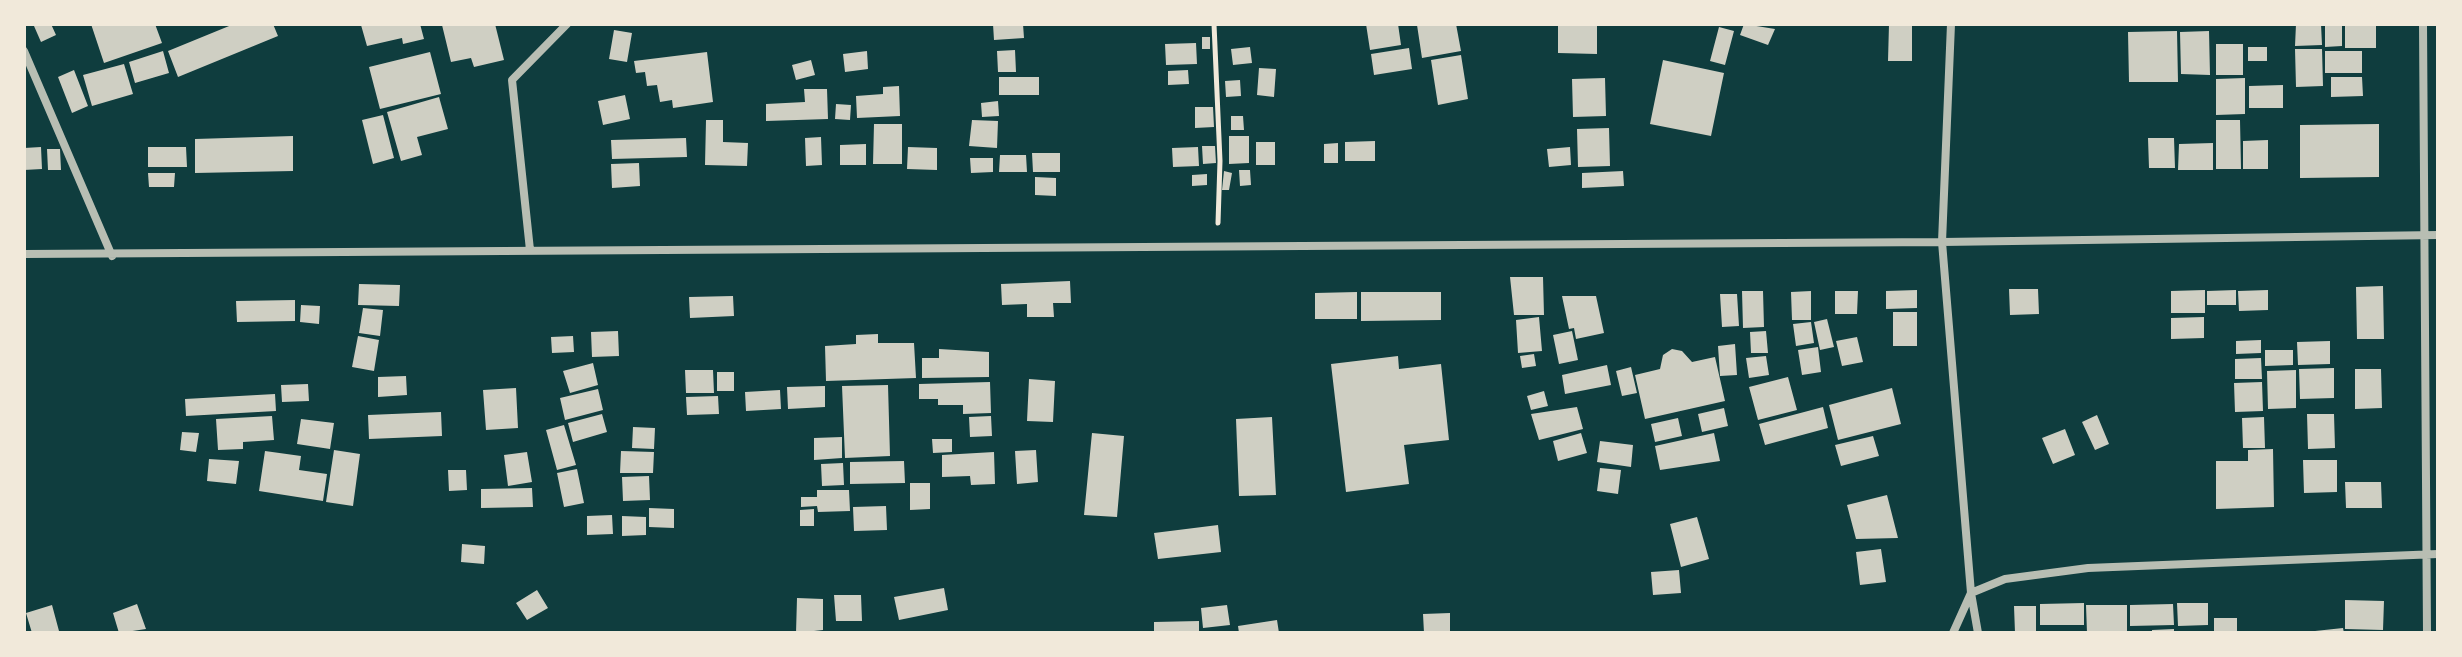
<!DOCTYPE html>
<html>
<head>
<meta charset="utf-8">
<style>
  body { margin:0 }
  #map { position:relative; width:2462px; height:657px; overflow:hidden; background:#0f3d3e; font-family:Inter,sans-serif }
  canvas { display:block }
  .frame { position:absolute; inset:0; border:26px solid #f1e9da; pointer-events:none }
</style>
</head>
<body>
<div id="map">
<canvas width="2462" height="657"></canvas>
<div class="frame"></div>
</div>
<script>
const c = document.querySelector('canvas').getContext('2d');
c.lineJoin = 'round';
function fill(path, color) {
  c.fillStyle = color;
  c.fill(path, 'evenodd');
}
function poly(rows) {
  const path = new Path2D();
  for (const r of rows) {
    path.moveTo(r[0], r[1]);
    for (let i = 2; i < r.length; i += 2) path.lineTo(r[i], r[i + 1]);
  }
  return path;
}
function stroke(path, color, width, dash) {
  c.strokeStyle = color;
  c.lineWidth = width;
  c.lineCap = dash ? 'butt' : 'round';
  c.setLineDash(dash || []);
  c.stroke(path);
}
const building = poly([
  [39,24,51,24,56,35,41,42,34,26],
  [91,24,155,24,162,43,104,63],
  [234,24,273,24,278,36,178,77,168,51],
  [420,24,424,39,403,44,402,38,367,46,361,25],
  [495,24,504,60,474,67,471,58,451,62,442,25],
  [993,24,1023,24,1024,38,994,40],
  [1366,24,1398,24,1401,45,1370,50],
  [1456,24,1461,51,1422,58,1417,25],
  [1558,24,1597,24,1597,54,1558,53],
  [1744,24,1775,29,1768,45,1740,35],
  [1889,24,1912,24,1912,61,1888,61],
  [2296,24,2321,24,2322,45,2295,46],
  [2325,24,2342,24,2342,46,2325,47],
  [2345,24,2376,24,2376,48,2345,48],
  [1719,27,1734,31,1725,65,1710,61],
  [614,30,632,33,627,62,609,59],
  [2177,31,2178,82,2129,82,2128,32],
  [2209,31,2210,75,2181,74,2180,32],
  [1202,37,1210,37,1210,49,1202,49],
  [1196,43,1197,64,1166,65,1165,44],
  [2216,44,2243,44,2243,75,2216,75],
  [1250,47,1252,63,1233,65,1231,49],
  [2248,47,2267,47,2267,61,2248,61],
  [1409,48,1412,69,1374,75,1371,54],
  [2295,49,2322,49,2323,86,2296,87],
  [1015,50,1016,72,998,72,997,51],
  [163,51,169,73,135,83,129,62],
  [867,51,868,69,845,72,843,54],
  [2325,51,2362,51,2362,73,2325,73],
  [430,52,441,94,380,109,369,67],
  [707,52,713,102,673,108,672,100,660,102,657,85,647,86,645,72,636,73,634,61],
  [1461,55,1468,99,1438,105,1431,60],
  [811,60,815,75,796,80,792,65],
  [1663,60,1724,73,1711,136,1650,124],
  [124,64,133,94,92,106,83,75],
  [1259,68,1276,69,1274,97,1257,95],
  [74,70,88,106,72,113,58,77],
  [1188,70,1189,84,1168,85,1168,71],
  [999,77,1039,77,1039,95,999,95],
  [2331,77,2362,77,2363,96,2331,97],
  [1605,78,1606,116,1573,117,1572,79],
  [2245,78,2245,114,2216,115,2216,79],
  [1240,80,1241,96,1226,97,1225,81],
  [2283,85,2283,108,2249,108,2249,86],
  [899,86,900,116,857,118,856,96,883,94,883,87],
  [804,89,827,89,828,119,766,121,766,104,805,102],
  [625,95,630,119,603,125,598,101],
  [439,97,448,129,417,137,422,155,401,161,387,112],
  [998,101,999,116,982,117,981,103],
  [836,104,851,105,850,120,835,119],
  [1195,107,1213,107,1214,127,1195,128],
  [383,115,394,158,373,164,362,120],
  [1231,116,1243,116,1244,130,1231,130],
  [706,120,723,120,723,142,748,143,747,166,705,165],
  [972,120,998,121,997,148,969,146],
  [2216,120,2240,120,2241,169,2216,169],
  [874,124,902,124,902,164,873,164],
  [2379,124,2379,177,2300,178,2300,125],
  [1609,128,1610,166,1578,167,1577,129],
  [293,136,293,171,195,173,195,139],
  [1229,136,1249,136,1249,163,1229,164],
  [821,137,822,165,806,166,805,138],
  [686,138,687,157,612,159,611,140],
  [2148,138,2174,138,2175,168,2149,168],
  [2268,140,2268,169,2243,169,2243,141],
  [1375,141,1375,161,1345,161,1345,142],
  [1256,142,1275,142,1275,165,1256,165],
  [1338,143,1338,163,1324,163,1324,144],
  [2213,143,2213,170,2178,170,2179,144],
  [866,144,866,165,840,165,840,145],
  [1202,146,1215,146,1216,163,1203,164],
  [41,147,42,169,24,170,24,148],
  [148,147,186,147,187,167,148,167],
  [908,147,937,148,937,170,907,169],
  [1198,147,1199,166,1173,167,1172,148],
  [1570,147,1571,165,1549,167,1547,149],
  [47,149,60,149,61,170,48,170],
  [1032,153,1060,153,1060,172,1033,172],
  [1000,155,1026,155,1027,172,999,172],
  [970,158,993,158,993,172,971,173],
  [639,163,640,186,612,188,611,164],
  [1239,170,1250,170,1251,185,1240,186],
  [1224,171,1232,173,1229,190,1222,190],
  [1623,171,1624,186,1582,188,1582,173],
  [148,173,175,173,174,187,149,187],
  [1207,174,1207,185,1192,186,1192,175],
  [1035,177,1056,178,1056,196,1035,195],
  [1510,277,1543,277,1544,315,1514,315],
  [1070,281,1071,303,1053,303,1054,317,1027,317,1027,304,1002,305,1001,284],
  [359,284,400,285,399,306,358,305],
  [2383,286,2384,339,2357,339,2356,287],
  [2009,289,2038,289,2039,314,2010,315],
  [1917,290,1917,308,1886,309,1886,291],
  [2205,290,2205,313,2171,313,2171,291],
  [2236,290,2236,305,2207,305,2207,291],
  [2268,290,2268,310,2239,311,2238,291],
  [1742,291,1763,291,1764,327,1743,328],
  [1811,291,1811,320,1792,320,1791,292],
  [1835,291,1858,291,1857,314,1835,314],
  [1357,292,1357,319,1315,319,1315,293],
  [1361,292,1441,292,1441,320,1361,321],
  [1720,294,1737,294,1739,326,1722,327],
  [733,296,734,316,690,318,689,297],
  [1562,296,1596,296,1604,333,1576,339,1574,328,1569,329],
  [295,300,295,321,237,322,236,301],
  [301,305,320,306,319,324,300,322],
  [363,308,383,310,380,336,359,333],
  [1893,312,1917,312,1917,346,1893,346],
  [1539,317,1542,351,1518,353,1516,320],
  [2204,317,2204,338,2171,339,2171,318],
  [1827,319,1834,347,1820,350,1814,322],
  [1811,322,1814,343,1796,346,1793,324],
  [618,331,619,356,592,357,591,332],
  [1572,331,1578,360,1559,364,1553,335],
  [1766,331,1768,353,1751,353,1750,332],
  [878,334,878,343,914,343,916,378,826,381,825,346,856,344,856,335],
  [358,336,379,340,374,371,352,367],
  [573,336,574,352,552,353,551,337],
  [1857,337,1863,362,1842,366,1836,341],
  [2261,340,2261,353,2236,354,2236,341],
  [2330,341,2330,364,2298,365,2297,342],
  [1735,344,1737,375,1720,376,1718,346],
  [1818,347,1821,372,1802,375,1798,350],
  [939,349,989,352,989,377,922,378,922,358,939,358],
  [1672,349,1682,351,1692,362,1715,357,1725,401,1645,419,1635,375,1660,369,1663,355],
  [2265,350,2293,350,2293,365,2265,366],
  [1534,354,1536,366,1522,368,1520,356],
  [1398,356,1399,369,1441,364,1449,440,1404,445,1409,484,1346,492,1331,364],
  [1766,356,1769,375,1749,378,1746,358],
  [2261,358,2262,379,2235,379,2235,359],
  [593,363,598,385,570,393,563,371],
  [1607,365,1611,385,1565,394,1562,375],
  [1631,367,1637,393,1622,396,1616,371],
  [2334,368,2334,398,2300,399,2299,369],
  [2355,369,2381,369,2382,408,2355,409],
  [685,370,713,370,714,393,686,393],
  [2296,370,2296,408,2268,409,2267,371],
  [717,372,734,372,734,391,717,391],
  [406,376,407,395,378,397,378,377],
  [1788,377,1797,410,1758,420,1749,387],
  [1029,379,1055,381,1053,422,1027,421],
  [990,382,991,413,963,414,963,405,938,405,938,399,919,399,919,384],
  [2262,382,2263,411,2235,412,2234,383],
  [308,384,309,401,282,402,281,385],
  [888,385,890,456,845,458,842,386],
  [825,386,825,407,788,409,787,387],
  [516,388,518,428,486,430,483,390],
  [1892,388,1901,424,1838,440,1829,405],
  [598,389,603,410,565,420,560,398],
  [780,390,781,409,746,411,745,392],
  [1544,391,1548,406,1531,410,1527,396],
  [275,394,276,411,186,416,185,399],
  [718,396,719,414,687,415,686,397],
  [1577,407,1583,429,1539,440,1531,414],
  [1823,407,1828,428,1765,445,1759,424],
  [1724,408,1728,426,1702,432,1698,414],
  [441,412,442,436,369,439,368,415],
  [602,414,607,432,573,442,568,423],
  [2307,414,2334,414,2335,448,2308,449],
  [2097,415,2109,444,2095,450,2082,422],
  [272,416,274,440,243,442,243,449,218,450,216,419],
  [991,416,992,436,970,437,969,417],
  [1272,417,1276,495,1239,496,1236,419],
  [2264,417,2265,448,2243,448,2242,418],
  [1678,418,1682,436,1655,442,1651,424],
  [301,419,334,423,330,449,297,444],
  [564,425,576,465,557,470,546,430],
  [633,427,655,428,654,449,632,448],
  [2065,429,2075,455,2053,464,2042,438],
  [182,432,199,433,196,452,180,450],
  [1092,433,1124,436,1117,517,1084,515],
  [1581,433,1587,453,1558,461,1553,441],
  [1714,433,1720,461,1660,470,1655,446],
  [1873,436,1879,456,1841,466,1835,445],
  [842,437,842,458,814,460,814,438],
  [932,439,952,439,952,452,933,453],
  [1600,441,1633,445,1631,467,1597,462],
  [2273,449,2274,507,2216,509,2216,461,2248,461,2248,450],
  [334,450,360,454,353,506,326,502],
  [1036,450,1038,482,1017,484,1015,451],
  [265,451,301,456,299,470,327,474,323,501,259,491],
  [621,451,654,452,653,473,620,473],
  [527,452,532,482,508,486,504,455],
  [994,452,995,484,971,485,970,476,942,477,942,455],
  [209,459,239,461,236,484,207,481],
  [2303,460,2337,460,2337,492,2304,493],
  [904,461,905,483,850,484,850,462],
  [843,463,844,485,822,486,821,464],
  [1600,468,1621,470,1618,494,1597,491],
  [577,469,584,503,564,507,557,473],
  [448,470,466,470,467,490,449,491],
  [649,476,650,500,623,501,622,477],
  [2345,482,2381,482,2382,508,2346,508],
  [910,483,930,483,930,509,910,510],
  [532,488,533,507,481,508,481,489],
  [817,490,849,490,850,511,818,512,817,506,801,507,801,497,817,497],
  [1887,495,1898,538,1856,539,1847,505],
  [886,506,887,530,854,531,853,507],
  [649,508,674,509,674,528,649,527],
  [814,509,814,526,800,526,800,510],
  [612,515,613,534,587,535,587,516],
  [622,516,646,517,646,535,622,536],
  [1697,517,1709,559,1681,567,1670,524],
  [1218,525,1221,552,1158,559,1154,533],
  [462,544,485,546,484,564,461,562],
  [1881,549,1886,582,1860,585,1856,552],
  [1679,570,1681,593,1653,595,1651,572],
  [944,588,948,610,899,620,894,597],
  [537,590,548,608,527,620,516,603],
  [834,595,861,595,862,621,836,621],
  [797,598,823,599,823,630,796,633],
  [2345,600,2384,601,2383,630,2345,629],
  [2084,603,2084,625,2040,625,2040,604],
  [2177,603,2208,603,2208,625,2178,626],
  [137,604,146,629,119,633,113,613],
  [2173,604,2174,625,2130,626,2130,605],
  [52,605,59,631,32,633,26,613],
  [1227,605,1230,625,1203,628,1201,608],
  [2086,605,2127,605,2127,633,2087,633],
  [2014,606,2036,606,2036,633,2015,633],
  [1450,613,1450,633,1424,633,1423,614],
  [2214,618,2237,618,2237,633,2214,633],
  [1277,620,1279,633,1239,633,1238,626],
  [1199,621,1199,633,1154,633,1154,622],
  [2343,628,2344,633,2315,633,2315,631],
  [2174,629,2174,633,2152,633,2152,630]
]);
const path = poly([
  [1214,24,1220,161,1218,223]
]);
const minor = poly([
  [1951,24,1942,242,1971,593,1978,633],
  [2423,24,2427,633],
  [24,51,112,256],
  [530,250,512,80,567,24],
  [24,254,1942,242,2438,235],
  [1953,633,1971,593,2005,579,2088,568,2438,554]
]);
fill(building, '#cfcfc3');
stroke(path, '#f1e9da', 5);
stroke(minor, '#b8beb3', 8);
</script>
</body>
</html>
